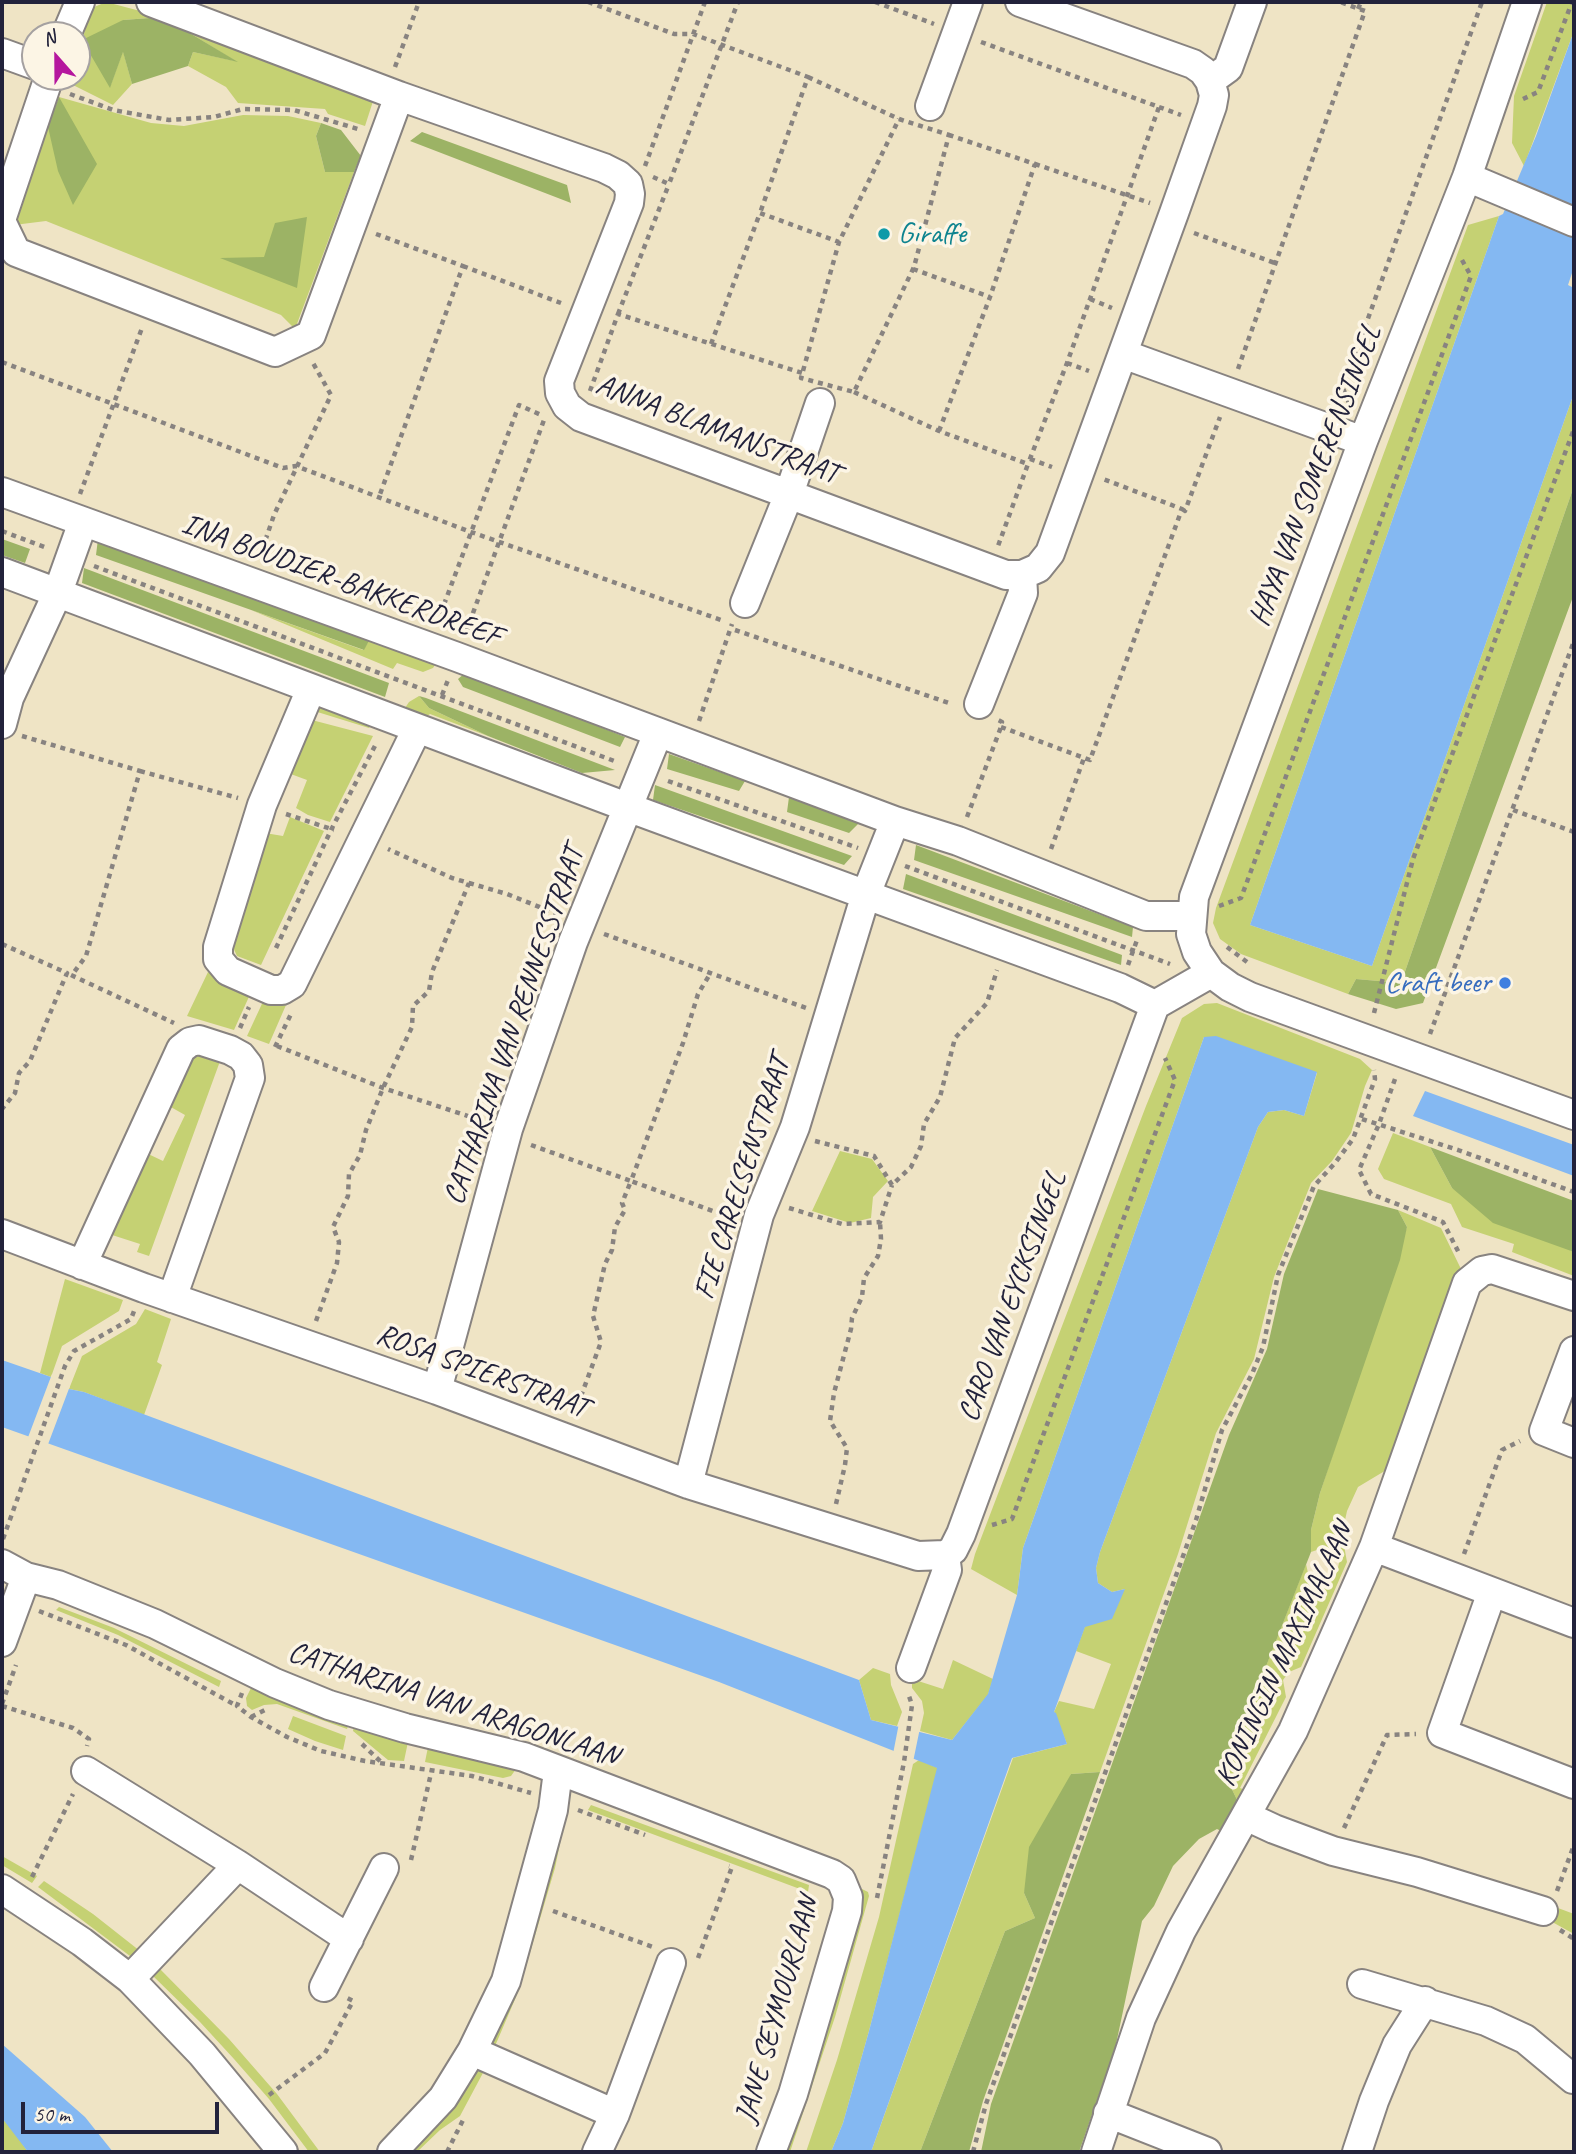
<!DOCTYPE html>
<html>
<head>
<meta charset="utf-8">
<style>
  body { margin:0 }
  #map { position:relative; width:1576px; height:2154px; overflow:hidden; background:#efe4c5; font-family:Caveat,sans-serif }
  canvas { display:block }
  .frame { position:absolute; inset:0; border:4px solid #22223b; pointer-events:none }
  .north { position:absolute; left:21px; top:21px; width:70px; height:70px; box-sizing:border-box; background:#fcf5e5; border:2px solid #a5a1a1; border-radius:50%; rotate:339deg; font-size:19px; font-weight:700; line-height:28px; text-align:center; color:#22223b }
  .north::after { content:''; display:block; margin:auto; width:24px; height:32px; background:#b5179e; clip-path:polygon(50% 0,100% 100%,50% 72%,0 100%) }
  .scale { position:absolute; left:21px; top:2102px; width:198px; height:32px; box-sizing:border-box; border:4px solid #22223b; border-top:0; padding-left:9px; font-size:21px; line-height:24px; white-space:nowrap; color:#22223b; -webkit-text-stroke:5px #fcf5e5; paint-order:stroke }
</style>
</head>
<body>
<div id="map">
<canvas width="1576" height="2154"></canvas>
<div class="frame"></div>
<div class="north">N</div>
<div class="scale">50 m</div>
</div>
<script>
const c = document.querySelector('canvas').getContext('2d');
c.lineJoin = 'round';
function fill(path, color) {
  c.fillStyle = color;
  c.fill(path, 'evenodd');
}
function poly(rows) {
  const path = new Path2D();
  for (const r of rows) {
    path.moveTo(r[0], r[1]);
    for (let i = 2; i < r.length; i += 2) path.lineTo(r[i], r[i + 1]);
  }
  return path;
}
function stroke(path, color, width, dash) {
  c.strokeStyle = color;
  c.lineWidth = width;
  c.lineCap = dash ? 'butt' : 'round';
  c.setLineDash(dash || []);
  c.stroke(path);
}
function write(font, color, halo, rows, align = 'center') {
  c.font = font + ' Caveat,sans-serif';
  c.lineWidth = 7;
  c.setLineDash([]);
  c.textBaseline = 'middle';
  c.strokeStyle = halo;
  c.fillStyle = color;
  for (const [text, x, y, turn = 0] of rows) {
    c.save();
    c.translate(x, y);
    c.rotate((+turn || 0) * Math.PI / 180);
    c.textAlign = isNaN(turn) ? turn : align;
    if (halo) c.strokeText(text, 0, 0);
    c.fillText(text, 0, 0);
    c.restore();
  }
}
const green = poly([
  [106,2,163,17,123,20,110,87,123,51,132,84,113,105,69,83,71,77,77,77,77,56,92,8],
  [1547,2,1574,2,1574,31,1524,166,1512,143,1514,96],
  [177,25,375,95,365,126,328,114,325,109,238,103,226,87,188,66,193,52,235,61],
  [59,97,151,123,184,126,243,115,288,116,321,123,316,136,325,172,354,172,295,329,281,315,46,221,14,225],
  [1499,216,1250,925,1372,966,1574,393,1574,486,1401,983,1356,979,1348,994,1241,954,1220,939,1213,923,1216,908,1468,225],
  [251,610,363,650,369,641,410,656,418,651,439,659,433,668,423,672,397,663,393,669],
  [419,696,429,708,488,736,430,714,421,720,403,711,409,702],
  [326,701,374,719,369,728,311,710],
  [308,719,373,736,330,822,308,815,296,808,307,780,288,773],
  [290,817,324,831,261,965,237,956,232,945,265,833,283,836],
  [208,972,252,990,234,1030,187,1016],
  [267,993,286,1005,269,1044,247,1036],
  [1217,1003,1360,1059,1372,1070,1365,1086,1351,1133,1332,1161,1311,1183,1274,1277,1254,1359,1216,1433,1178,1554,1100,1772,1071,1774,1024,1893,1035,1918,1005,1931,920,2152,871,2152,1013,1758,1067,1744,1054,1712,1059,1701,1094,1709,1111,1664,1076,1651,1085,1626,1125,1589,1112,1592,1098,1583,1096,1568,1100,1552,1258,1127,1268,1112,1284,1110,1304,1116,1317,1073,1204,1037,1023,1548,1017,1595,971,1569,975,1554,1146,1106,1182,1018,1204,1004],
  [223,1053,149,1256,137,1252,140,1244,109,1234,144,1152,163,1161,185,1115,169,1106,192,1055],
  [1393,1133,1430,1147,1452,1188,1574,1252,1574,1276,1512,1252,1514,1244,1462,1227,1451,1204,1384,1179,1378,1169],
  [840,1151,872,1159,888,1181,873,1197,871,1218,850,1223,812,1211],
  [1398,1210,1441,1228,1461,1269,1449,1297,1393,1466,1358,1487,1347,1511,1342,1534,1347,1562,1301,1667,1289,1672,1283,1680,1286,1697,1240,1788,1248,1791,1240,1806,1224,1773,1306,1564,1308,1573,1313,1580,1325,1583,1333,1579,1337,1572,1339,1563,1334,1552,1326,1547,1311,1552,1311,1530,1320,1493,1407,1227],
  [65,1279,123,1300,119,1311,62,1346,51,1377,40,1373],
  [145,1309,171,1319,157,1362,162,1365,144,1415,84,1392,69,1389,82,1356,136,1324],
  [59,1607,114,1628,221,1681,219,1687,118,1635,56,1610],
  [953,1660,993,1679,988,1695,952,1740,920,1731,924,1713,922,1701,912,1688,912,1679,943,1689],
  [873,1668,890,1674,891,1685,902,1712,897,1726,871,1720,859,1680],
  [252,1686,349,1723,347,1729,277,1704,264,1705,252,1710,247,1706,246,1698],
  [293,1716,346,1736,343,1750,315,1741,288,1729],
  [354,1725,408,1742,404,1761,388,1760,353,1731],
  [428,1747,516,1769,511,1776,503,1778,425,1762],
  [919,1760,938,1768,869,2031,843,2123,831,2152,806,2152,837,2060,879,1917,913,1764],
  [591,1805,809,1885,808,1892,588,1810],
  [565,1819,555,1868,519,1990,495,2046,487,2043],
  [2,1856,37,1876,32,1883,2,1865],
  [44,1881,93,1914,140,1951,134,1959,38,1887],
  [862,1889,868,1892,869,1896,835,2017,790,2152,782,2152,832,2002],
  [1558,1908,1574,1914,1574,1934,1554,1923,1552,1913],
  [160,1969,229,2039,277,2094,320,2152,309,2152,269,2099,234,2059,200,2022,153,1976],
  [476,2067,484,2071,460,2116,440,2130,417,2152,407,2152],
  [2,2118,13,2130,28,2152,2,2152]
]);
const forest = poly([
  [163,17,238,62,193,52,188,66,132,84,123,52,110,88,82,40,123,20],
  [59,97,97,164,73,205,58,171,48,127],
  [321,123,341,130,361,156,354,172,325,172,316,136],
  [422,132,567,185,571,203,410,141],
  [307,217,297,288,220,258,264,257,275,223],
  [1574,486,1574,594,1423,1003,1396,1009,1348,994,1356,979,1401,983],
  [2,539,30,549,25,563,2,555],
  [98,539,369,641,364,650,96,555],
  [84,568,389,683,385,697,82,583],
  [465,673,625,737,620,747,463,687,458,679],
  [419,696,426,698,615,770,582,773,488,736,429,708],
  [669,754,745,781,739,791,667,769],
  [655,785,852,856,844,865,653,800],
  [789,797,859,823,849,833,787,812],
  [916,845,1133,927,1132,937,914,860],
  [906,874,1122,955,1121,965,903,889],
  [1430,1147,1574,1201,1574,1252,1493,1223,1452,1188],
  [1318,1189,1398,1210,1407,1227,1400,1260,1320,1493,1311,1530,1311,1552,1224,1773,1240,1806,1225,1833,1217,1829,1199,1839,1173,1866,1154,1906,1142,1921,1115,2049,1079,2152,981,2152,991,2104,1229,1435,1267,1349,1284,1274],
  [1100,1772,983,2101,969,2152,920,2152,1005,1931,1035,1918,1024,1893,1029,1847,1071,1774]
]);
const water = poly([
  [1574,31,1574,267,1568,285,1574,288,1574,393,1372,966,1250,925,1499,216,1503,214,1536,136],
  [1216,1036,1317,1072,1304,1116,1284,1110,1268,1112,1258,1127,1100,1552,1096,1568,1098,1583,1112,1592,1125,1589,1112,1619,1085,1627,1054,1712,1056,1713,1067,1744,1012,1758,871,2152,831,2152,843,2123,869,2031,937,1768,719,1682,2,1427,2,1360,51,1377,69,1389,84,1392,859,1680,871,1720,952,1740,988,1694,1017,1595,1023,1548,1204,1037],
  [1425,1091,1574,1145,1574,1176,1413,1116],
  [2,2044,85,2117,113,2152,28,2152,2,2118]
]);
const pier = poly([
  [52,1374,70,1386,47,1447,27,1440],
  [899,1723,920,1728,913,1762,893,1754]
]);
const path = poly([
  [588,2,674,34,693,34,808,77,760,213],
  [875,2,934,24],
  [1358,9,1361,2],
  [981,42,1159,107,1067,363,1028,464],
  [395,67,419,2],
  [808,77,899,119],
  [70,94,113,110,169,120,214,117,243,109,294,110,358,129],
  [1523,99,1538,92,1572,2],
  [1159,107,1181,115],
  [899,119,949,135,914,267,854,392,801,378,839,242,899,119],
  [1035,164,1150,203],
  [645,166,705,2],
  [653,177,669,184,738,2],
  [1194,233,1275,263],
  [376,234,463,266,379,497],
  [463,266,561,303],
  [913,269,990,297],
  [1090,299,1112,308],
  [618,314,669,184],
  [711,344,760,213,839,242],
  [2,362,283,468,296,466,471,532,724,621],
  [1067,363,1089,371],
  [1238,369,1365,11,1340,2],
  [590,391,618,314,802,373],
  [854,392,939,431,1028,464,998,546],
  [1349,403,1343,388,1482,2],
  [939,431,990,297,1035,164,949,135],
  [1030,459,1052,467],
  [80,494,142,328],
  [1182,509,1185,511,1220,417],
  [2,531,47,548],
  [259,559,274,515,331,395,313,363],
  [94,566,617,762],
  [437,623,519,405,541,415],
  [735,630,952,704],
  [466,632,544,420],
  [442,695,448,680],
  [699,721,732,624],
  [1001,727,1090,760,1182,509,1103,479],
  [22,736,140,771,86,956,72,975],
  [140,771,238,798],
  [668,781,858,848],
  [1513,810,1574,832],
  [286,814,334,830],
  [967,817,1001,727,1002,722,998,720],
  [1051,849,1084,758],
  [905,866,1170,964],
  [469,883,507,894,557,914],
  [1219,906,1241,898,1471,276,1462,260],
  [604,934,806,1008],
  [2,944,67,973,30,1061,19,1073,15,1093,2,1109],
  [1227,947,1251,965],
  [276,948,331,830,377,742],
  [1128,965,1137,940],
  [71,975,174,1023],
  [1374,1013,1413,859,1574,429],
  [240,1028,249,1007],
  [1430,1034,1574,641],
  [277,1046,383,1088,483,1121],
  [275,1047,291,1014],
  [1395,1079,1379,1124,1359,1170,1371,1194,1443,1222,1460,1255],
  [1362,1119,1458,1150,1574,1192],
  [815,1141,874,1156,892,1185,911,1167,921,1146,924,1124,940,1097,955,1038,987,1003,997,970],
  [531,1145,631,1181,683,1043,698,994,710,974],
  [789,1208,842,1224,880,1222,892,1185],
  [316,1321,337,1263,339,1242,333,1227,348,1196,349,1174,360,1155,366,1130,383,1088,412,1027,413,1006,429,991,432,972,469,883,452,878,388,849],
  [574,1415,601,1342,593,1316,605,1264,612,1250,615,1227,625,1210,622,1203,631,1181,732,1218],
  [836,1504,845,1465,847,1448,830,1421,834,1393,851,1329,852,1318,862,1297,864,1278,878,1256,881,1239,880,1222],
  [992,1525,1012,1519,1175,1080,1165,1058],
  [3,1539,65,1366,74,1351,131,1319,134,1311],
  [1464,1554,1502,1450,1520,1441],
  [39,1611,126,1645,237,1706],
  [242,1693,237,1706,251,1717,287,1737,321,1751,365,1761,472,1776,531,1793],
  [2,1704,16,1665],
  [2,1706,73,1728,89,1739,87,1746],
  [251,1717,267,1709],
  [362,1744,381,1762],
  [578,1810,645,1835],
  [1344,1828,1387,1735,1416,1734],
  [411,1860,432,1769],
  [32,1877,73,1794],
  [1557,1891,1574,1845],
  [877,1898,904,1762,912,1705,908,1693],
  [553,1911,653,1947],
  [1560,1930,1574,1939],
  [698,1958,732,1867,729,1866],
  [269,2095,325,2053,353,2001,347,1998],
  [447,2152,464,2118],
  [973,2152,986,2104,1196,1520,1222,1430,1252,1374,1263,1347,1278,1275,1314,1186,1335,1163,1353,1139,1375,1079,1374,1070]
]);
const minor = poly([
  [1527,2,1467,177,1363,441,1194,897,1191,934,1197,952,1211,973,1230,987,1250,997,1574,1115],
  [66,35,80,2],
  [2,53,35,65],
  [1210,81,1228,68,1252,2],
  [399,96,604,168,618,175,628,184,630,194,629,203,559,381,560,393,567,406,581,417,1006,575,1022,575,1038,568,1050,553,1174,213,1212,106,1214,95,1210,81,1203,71,1193,64,1020,2],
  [930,106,968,2],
  [1467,177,1574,222],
  [2,217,49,77],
  [2,223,16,252,275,352,311,335,399,96,151,2],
  [1123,354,1363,441],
  [2,492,457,657,895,821,958,841,1146,916,1191,916],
  [2,572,627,807,1120,988,1155,1005],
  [745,603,789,494,820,403],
  [311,689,262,805,218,947,218,959,228,971,271,990,282,990,292,984,417,729],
  [979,704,1023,593,1022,575],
  [2,724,9,698,58,592,83,522],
  [2,1234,144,1288,437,1390,688,1484,918,1556,945,1555,953,1550,961,1534,1155,1005,1211,973],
  [82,1265,181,1049,190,1042,199,1040,230,1050,241,1056,248,1065,250,1078,172,1298],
  [1574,1351,1544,1431,1574,1443],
  [437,1390,508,1129,573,942,658,733],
  [688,1484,759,1215,795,1127,866,894,895,821],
  [1374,1547,1574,1623],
  [2,1564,26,1577,58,1585,155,1624,275,1683,329,1705,405,1728,524,1757,832,1874,841,1880,848,1897,847,1911,793,2094,771,2152],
  [1492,1592,1442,1733,1574,1784],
  [2,1642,26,1577],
  [911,1668,947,1570,945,1555],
  [86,1771,238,1865,349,1939],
  [1246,1816,1274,1829,1333,1851,1417,1872,1543,1911],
  [2,1889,82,1942,130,1979,202,2054,283,2152],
  [130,1979,238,1865],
  [1362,1984,1486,2021,1525,2039,1573,2079],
  [324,1987,384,1868],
  [472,2051,615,2114],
  [1108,2113,1207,2152],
  [392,2152,443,2098,472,2051,506,1981,553,1810,558,1771],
  [597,2152,615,2114,671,1963],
  [1096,2152,1141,2018,1181,1931,1293,1731,1374,1547,1467,1283,1482,1271,1492,1269,1574,1296],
  [1357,2152,1374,2101,1397,2045,1425,2001]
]);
const markers = [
  [884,234,7,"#0f9aa8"],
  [1505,983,7,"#3f7fe0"]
];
const cultureNames = [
  ["Giraffe",898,234]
];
const streetNames = [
  ["ANNA BLAMANSTRAAT",717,430,21],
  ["HAYA VAN SOMERENSINGEL",1316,476,-69],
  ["INA BOUDIER-BAKKERDREEF",341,581,20],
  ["CATHARINA VAN RENNESSTRAAT",515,1026,-71],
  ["FIE CARELSENSTRAAT",743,1178,-72],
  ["CARO VAN EYCKSINGEL",1013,1297,-70],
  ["ROSA SPIERSTRAAT",482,1372,20],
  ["KONINGIN MAXIMALAAN",1285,1655,-65],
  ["CATHARINA VAN ARAGONLAAN",453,1705,18],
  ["JANE SEYMOURLAAN",778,2010,-74]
];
const shopNames = [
  ["Craft beer",1491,983]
];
fill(green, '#c5d173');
fill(forest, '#9cb365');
fill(water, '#84b8f2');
fill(pier, '#efe4c5');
stroke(minor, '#888380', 32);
stroke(path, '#888380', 4.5, [5, 5]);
stroke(minor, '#fff', 28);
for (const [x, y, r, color] of markers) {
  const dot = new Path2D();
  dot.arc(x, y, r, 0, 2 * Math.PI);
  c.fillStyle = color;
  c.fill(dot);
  stroke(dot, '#fcf5e5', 2.5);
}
write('30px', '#0d838f', '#fcf5e5', cultureNames, 'left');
write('30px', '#22223b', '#fcf5e5', streetNames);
write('30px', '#366cbe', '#fcf5e5', shopNames, 'right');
</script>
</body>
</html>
